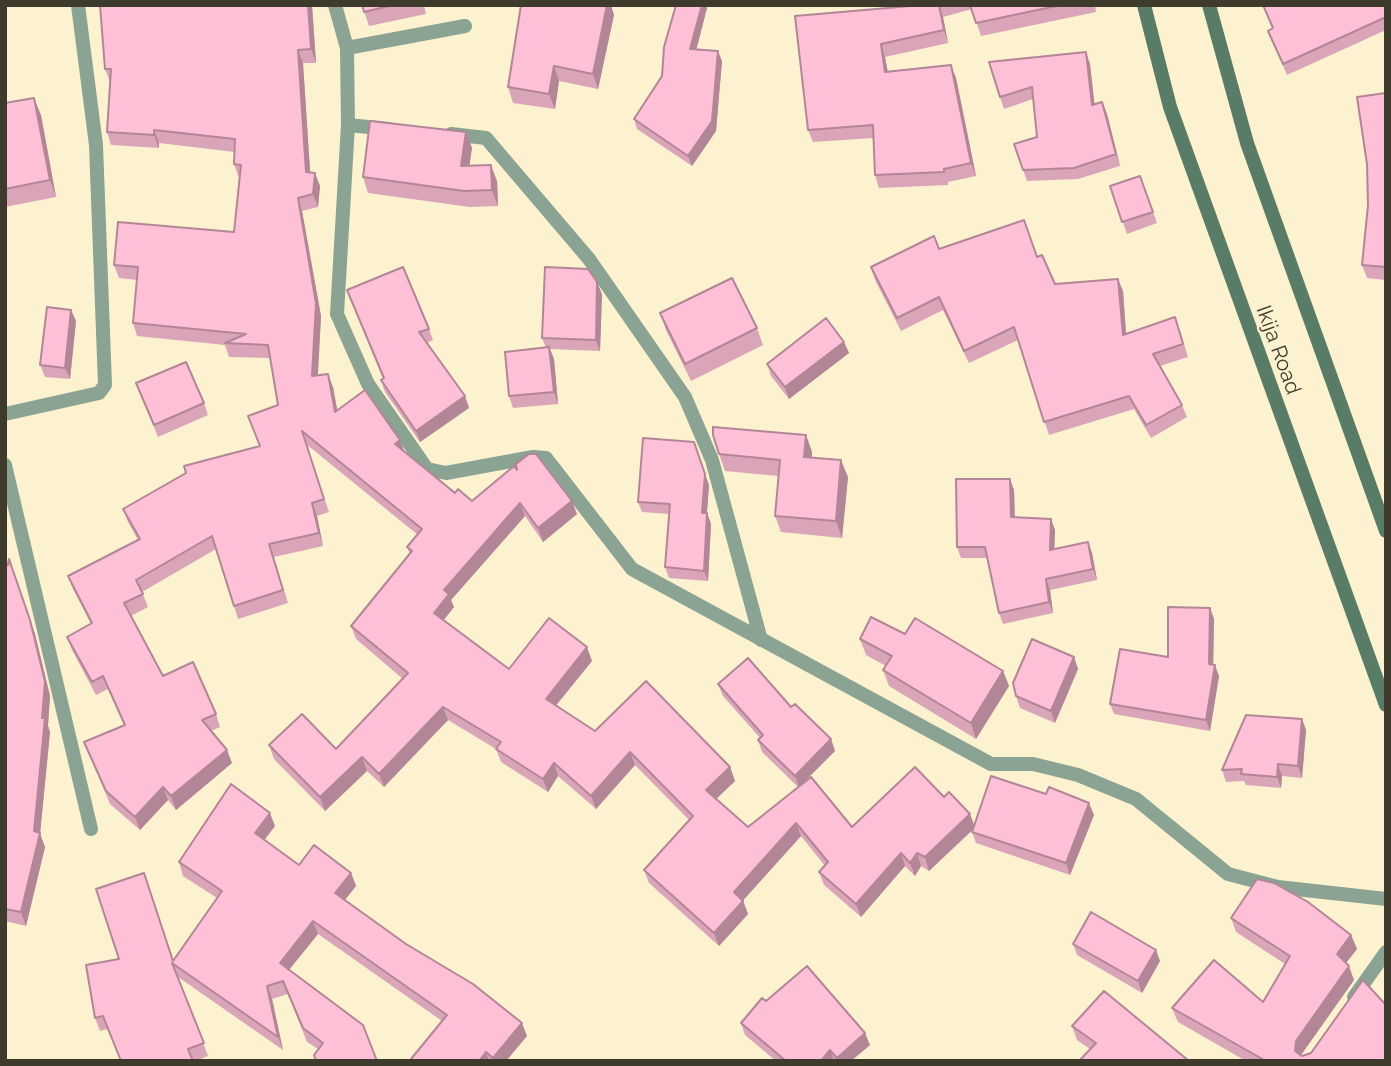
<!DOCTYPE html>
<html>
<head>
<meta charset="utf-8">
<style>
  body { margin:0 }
  #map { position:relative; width:1391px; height:1066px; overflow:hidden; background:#fcf2d0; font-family:Raleway,sans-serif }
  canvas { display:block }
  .frame { position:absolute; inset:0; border:7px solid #3e3b2d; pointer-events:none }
</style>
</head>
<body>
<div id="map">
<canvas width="1391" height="1066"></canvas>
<div class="frame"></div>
</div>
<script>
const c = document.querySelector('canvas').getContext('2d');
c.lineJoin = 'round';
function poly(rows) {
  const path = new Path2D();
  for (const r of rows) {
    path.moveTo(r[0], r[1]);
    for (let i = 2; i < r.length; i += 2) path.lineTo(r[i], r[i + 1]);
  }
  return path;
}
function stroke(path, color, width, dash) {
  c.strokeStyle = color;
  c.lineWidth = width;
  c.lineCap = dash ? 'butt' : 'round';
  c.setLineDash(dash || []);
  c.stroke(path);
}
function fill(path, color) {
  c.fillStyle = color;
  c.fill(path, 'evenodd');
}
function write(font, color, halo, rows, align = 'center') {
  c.font = font + ' Raleway,sans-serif';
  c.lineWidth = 5;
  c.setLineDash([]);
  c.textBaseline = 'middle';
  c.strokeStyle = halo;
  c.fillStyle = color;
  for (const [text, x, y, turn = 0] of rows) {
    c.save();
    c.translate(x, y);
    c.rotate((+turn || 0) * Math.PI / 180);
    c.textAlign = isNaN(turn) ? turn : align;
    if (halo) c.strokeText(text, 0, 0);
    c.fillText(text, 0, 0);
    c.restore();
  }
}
const street = poly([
  [335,5,347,48,348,125,337,314,368,384,427,469,446,473,533,457,546,458,632,569,991,764,1033,764,1078,775,1136,799,1228,874,1278,887,1386,899],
  [347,48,465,26],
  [348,125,389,129],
  [451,134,486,138,589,259,685,397,712,460,761,640],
  [5,414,99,393,105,385,96,145,78,5],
  [5,465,91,829],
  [1354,997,1386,952]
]);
const secondary = poly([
  [1144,5,1170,107,1386,705],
  [1209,5,1247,143,1386,531]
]);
const wall = poly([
  [100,5,312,5,316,63,303,63,310,172,320,186,318,207,302,211,321,316,318,375,333,387,337,410,403,450,455,493,472,501,517,470,577,514,543,542,525,516,451,600,454,607,443,621,509,669,592,661,556,706,595,731,730,767,735,781,716,799,748,827,798,787,762,752,758,740,760,738,723,696,718,684,791,707,831,739,835,751,803,783,852,827,944,797,974,825,1094,815,1070,875,976,843,972,832,973,830,929,871,921,866,915,876,905,866,861,917,824,885,819,872,825,866,801,836,743,900,748,914,719,946,649,883,644,870,689,820,635,765,596,809,558,776,548,792,501,762,496,749,448,720,384,787,367,771,325,811,274,759,269,745,336,749,403,679,356,639,351,626,410,554,407,547,418,535,306,444,329,512,317,516,323,546,274,557,288,603,238,619,216,549,142,592,148,607,131,616,163,676,216,714,220,727,211,731,232,763,176,810,168,800,140,830,110,804,84,742,124,725,108,689,96,695,72,650,67,637,91,624,73,589,68,576,138,540,128,522,123,509,259,446,278,405,270,358,229,357,225,345,137,336,133,323,137,280,119,278,114,265,234,232,239,178,234,164,235,152,159,143,159,148,111,145,107,132,110,82,105,69],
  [362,5,424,5,426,14,369,26],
  [676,5,706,5,707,8,696,49,722,61,716,131,692,166,637,129,634,119,662,76],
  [881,5,1095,5,1096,12,981,36,972,9,943,17,948,43,885,57,888,72,951,65,956,78,976,176,948,182,948,185,879,188,875,175,873,138,813,142,808,130,891,8],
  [1386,5,1386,30,1287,75,1268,31,1272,28],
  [611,6,614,15,598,89,559,81,555,109,513,103,508,87],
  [1090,64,1094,104,1102,102,1107,114,1120,166,1078,179,1027,181,1023,170,1037,137,1033,99,1004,109,1000,97],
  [1386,93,1386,280,1367,278,1362,265],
  [5,103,41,115,56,197,5,207],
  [466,132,472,148,469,166,497,181,498,206,470,207,368,193,363,177],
  [1140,176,1157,223,1127,234,1110,186],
  [939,249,1037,257,1055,284,1123,291,1126,334,1180,330,1188,357,1160,366,1182,405,1187,417,1151,438,1134,409,1049,435,1018,340,969,363,943,310,901,331,875,280,871,267],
  [347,290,429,329,433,340,427,343,465,396,469,408,420,442,385,392,381,380,383,379],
  [602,294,600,351,550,349,554,359,558,404,513,408,509,396,546,348,542,338],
  [71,310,76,321,70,379,45,377,40,365],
  [660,313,757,328,763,345,691,381,666,330],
  [844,342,849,353,789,399,771,376,767,364],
  [136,383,204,403,208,415,158,437],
  [806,435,812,452,812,458,848,477,842,538,781,532,775,516,778,476,725,471,719,454],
  [709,485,707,513,711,524,708,581,669,578,665,567,669,514,642,512,638,502],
  [1014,490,1015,518,1055,530,1054,549,1092,553,1097,580,1050,590,1053,613,1003,624,999,613,987,558,961,558,957,547],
  [8,565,35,634,50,696,48,726,50,732,40,834,45,847,26,926,5,921,5,566],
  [1210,608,1214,619,1213,665,1219,676,1210,731,1114,714,1110,704,1168,657],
  [860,639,1003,671,1009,686,976,739,889,686,883,670,886,666,866,655],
  [1074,657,1078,669,1055,723,1020,708,1016,696],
  [1302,719,1306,730,1302,778,1282,776,1281,788,1246,785,1244,781,1226,782,1222,770],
  [275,826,264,840,299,865,351,873,356,886,345,900,527,1036,506,1061,412,1061,411,1059,442,1021,318,934,289,970,363,1025,318,1049,307,1042,288,994,272,999,283,1050,178,977,208,1056,195,1061,121,1061,107,1029,100,1031,95,1018,173,960,217,898,183,876,179,862],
  [1231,918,1351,935,1357,949,1346,963,1354,980,1301,1055,1386,1061,1246,1061,1178,1022,1172,1008,1263,1002,1285,964,1236,932],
  [1073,944,1160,961,1142,993,1077,955],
  [766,1001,870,1045,851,1061,776,1061,745,1035,741,1023],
  [1072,1026,1189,1061,1090,1049,1077,1040]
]);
const shadedWall = poly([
  [308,5,312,5,316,63,311,49],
  [606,5,611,5,614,15,598,89,593,74],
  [702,5,706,5,707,8,694,59,690,49],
  [939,5,943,17,948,43,944,30],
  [881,44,885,57,890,85,885,72],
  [298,50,303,63,311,185,306,172],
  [718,51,722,61,716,131,692,166,688,156],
  [1086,52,1090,64,1096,117,1092,105],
  [951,65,956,78,976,176,971,163],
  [554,66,559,81,555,109,549,94],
  [34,98,41,115,56,197,50,180],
  [1102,102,1107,114,1120,166,1116,154],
  [154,130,159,143,159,148,154,135],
  [466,132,472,148,467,182,461,166],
  [491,165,497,181,498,206,492,190],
  [315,173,320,186,318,207,313,194],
  [298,198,302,211,321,316,317,389,312,376],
  [1118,279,1123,291,1127,347,1123,335],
  [597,282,602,294,600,351,596,340],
  [71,310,76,321,70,379,65,368],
  [844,342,849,353,789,399,785,387],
  [549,347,554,359,558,404,554,392],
  [328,374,333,387,340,425,335,412],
  [465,396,469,408,420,442,416,431],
  [806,435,812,452,811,474,804,457],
  [400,440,405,453,395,444],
  [694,442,709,485,706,524,702,513],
  [841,460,848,477,842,538,836,521],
  [1010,479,1014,490,1015,528,1011,517],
  [572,501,577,514,543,542,538,528],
  [312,503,317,516,323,546,319,533],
  [520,503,525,516,451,600,454,607,438,627,434,613,444,590],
  [707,513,711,524,708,581,704,571],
  [1051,519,1055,530,1054,561,1050,550],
  [1088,542,1092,553,1097,580,1093,569],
  [9,559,35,634,50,696,48,726,50,732,40,834,45,847,26,926,21,912,34,831,42,718],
  [1046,579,1050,590,1053,613,1049,602],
  [1210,608,1214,619,1213,675,1209,664],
  [587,647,592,661,550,712,546,699],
  [1074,657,1078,669,1055,723,1051,711],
  [1215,665,1219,676,1210,731,1206,720],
  [1003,671,1009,686,976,739,971,723],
  [443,707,448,720,384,787,379,774],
  [1302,719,1306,730,1302,778,1298,766],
  [831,739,835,751,799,787,795,776],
  [227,750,232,763,176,810,171,796],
  [630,752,635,765,596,809,591,796],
  [362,757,367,771,325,811,320,797],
  [554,763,558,776,548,792,543,779],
  [1278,764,1282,776,1281,788,1277,777],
  [730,767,735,781,711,804,706,790],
  [163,787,168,800,140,830,135,817],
  [1089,803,1094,815,1070,875,1066,863],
  [270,813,275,826,260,846,255,833],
  [970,814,975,827,929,871,925,857],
  [796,823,801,836,739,905,734,892],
  [901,853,905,866,861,917,856,904],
  [917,853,921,866,915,876,910,863],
  [351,873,356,886,340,906,335,893],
  [743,901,748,914,719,946,714,933],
  [313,921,318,934,284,976,280,963],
  [1351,935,1357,949,1342,968,1337,954],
  [1156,950,1160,961,1142,993,1138,981],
  [1349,966,1354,980,1301,1055,1295,1051,1296,1041],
  [267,986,272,999,283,1050,278,1037],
  [522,1023,527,1036,506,1061,495,1061,493,1058],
  [865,1033,870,1045,851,1061,838,1061,837,1058],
  [830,1050,834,1061,821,1061],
  [486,1052,489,1061,479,1061]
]);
const building = poly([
  [100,5,308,5,311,49,298,50,306,172,315,173,313,194,298,198,316,303,312,376,328,374,335,412,365,390,400,440,395,444,455,493,458,489,472,501,514,466,517,470,516,464,529,454,536,454,572,501,538,528,520,503,444,590,449,594,434,613,509,669,549,618,587,647,546,699,595,731,646,681,730,767,706,790,748,827,811,777,852,827,915,767,944,797,949,792,970,814,925,857,917,853,910,863,901,853,856,904,819,872,828,862,796,823,734,892,743,901,714,933,644,870,693,816,630,752,591,796,554,763,543,779,496,749,501,742,443,707,379,774,362,757,320,797,269,745,302,714,336,749,408,673,351,626,412,551,407,547,422,529,302,431,324,499,312,503,319,533,269,544,283,590,234,606,212,536,136,580,143,594,124,603,163,676,193,662,216,714,202,720,227,750,171,796,163,787,135,817,106,791,84,742,125,725,103,676,92,682,67,637,92,623,68,576,140,539,123,509,186,473,184,466,260,446,248,416,278,405,268,345,225,343,246,334,133,323,138,267,114,265,118,222,234,232,241,165,234,164,235,139,154,130,154,135,107,132,111,69,105,69,100,5],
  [362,5,393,5,364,12,362,5],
  [521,5,607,5,593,74,554,66,549,94,508,87,521,5],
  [676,5,702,5,690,49,718,51,712,121,688,156,634,119,662,76,664,47,676,5],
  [921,5,939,5,944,30,881,44,885,72,951,65,971,163,944,169,944,172,875,175,873,125,808,130,795,16,922,5,921,5],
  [970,5,1061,5,976,23,970,5],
  [1263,5,1386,5,1386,17,1283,64,1268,31,1273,28,1263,5],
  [1086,52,1092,105,1102,102,1116,154,1074,168,1023,170,1014,144,1037,137,1032,87,1000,97,989,62,1086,52],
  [1386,93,1386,267,1362,265,1368,205,1367,164,1357,97,1386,93],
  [34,98,50,180,5,189,5,103,34,98],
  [370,121,466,132,461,166,491,165,492,190,464,191,363,177,370,121],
  [1140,176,1153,212,1122,222,1110,186,1140,176],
  [1024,220,1037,257,1042,255,1055,284,1118,279,1123,335,1175,317,1183,344,1153,354,1182,405,1146,425,1129,396,1044,422,1014,327,964,351,939,297,897,318,871,267,934,236,939,249,1024,220],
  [403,267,429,329,419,332,465,396,416,431,381,380,384,378,347,290,403,267],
  [545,267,588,269,597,282,596,340,542,338,545,267],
  [732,278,757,328,685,364,660,313,732,278],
  [47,307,71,310,65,368,40,365,47,307],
  [826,318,844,342,785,387,767,364,826,318],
  [549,347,554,392,509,396,505,352,549,347],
  [186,362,204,403,154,425,136,383,186,362],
  [713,427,806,435,804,457,841,460,836,521,775,516,780,460,719,454,713,435,713,427],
  [643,438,694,442,705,474,702,513,707,513,704,571,665,567,670,504,638,502,643,438],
  [956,479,1010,479,1011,517,1051,519,1050,550,1088,542,1093,569,1046,579,1049,602,999,613,985,547,957,547,956,479],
  [9,559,30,620,45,682,42,718,45,718,34,831,40,833,21,912,5,909,5,566,8,565,9,559],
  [1168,607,1210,608,1209,664,1215,665,1206,720,1110,704,1120,649,1168,657,1168,607],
  [871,617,905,634,915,618,1003,671,971,723,883,670,892,656,860,639,871,617],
  [1032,639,1074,657,1051,711,1016,696,1013,683,1032,639],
  [748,658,791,707,795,704,831,739,795,776,758,740,763,735,718,684,748,658],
  [1246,715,1302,719,1298,766,1278,764,1277,777,1241,774,1242,769,1222,770,1246,715],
  [991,776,1046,794,1049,787,1089,803,1066,863,972,832,991,776],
  [231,784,270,813,255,833,299,865,314,845,351,873,335,893,406,944,473,984,522,1023,493,1058,486,1052,479,1061,414,1061,411,1059,447,1015,313,921,280,963,363,1025,377,1061,316,1061,314,1055,323,1043,303,1028,283,981,267,986,278,1037,172,963,204,1043,188,1049,193,1061,121,1061,103,1016,95,1018,86,965,119,959,96,889,144,873,173,961,222,891,179,862,231,784],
  [1257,879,1274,883,1308,902,1351,935,1337,954,1349,966,1296,1041,1295,1051,1302,1056,1311,1053,1363,980,1386,1005,1386,1061,1266,1061,1172,1008,1214,960,1263,1002,1290,956,1231,918,1257,879],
  [1091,912,1156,950,1138,981,1073,944,1091,912],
  [807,966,865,1033,837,1058,830,1050,821,1061,786,1061,741,1023,762,998,766,1001,807,966],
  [1104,991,1189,1061,1079,1061,1096,1043,1072,1026,1104,991]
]);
const streetNames = [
  ["Ikija Road",1278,350,70]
];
stroke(street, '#8ba393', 14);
stroke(secondary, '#597c66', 14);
fill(wall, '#daa5b9');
fill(shadedWall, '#b28696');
fill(building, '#fec0d7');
stroke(building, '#b28696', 2);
write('21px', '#3e3b2d', '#fcf2d0', streetNames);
</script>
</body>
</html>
